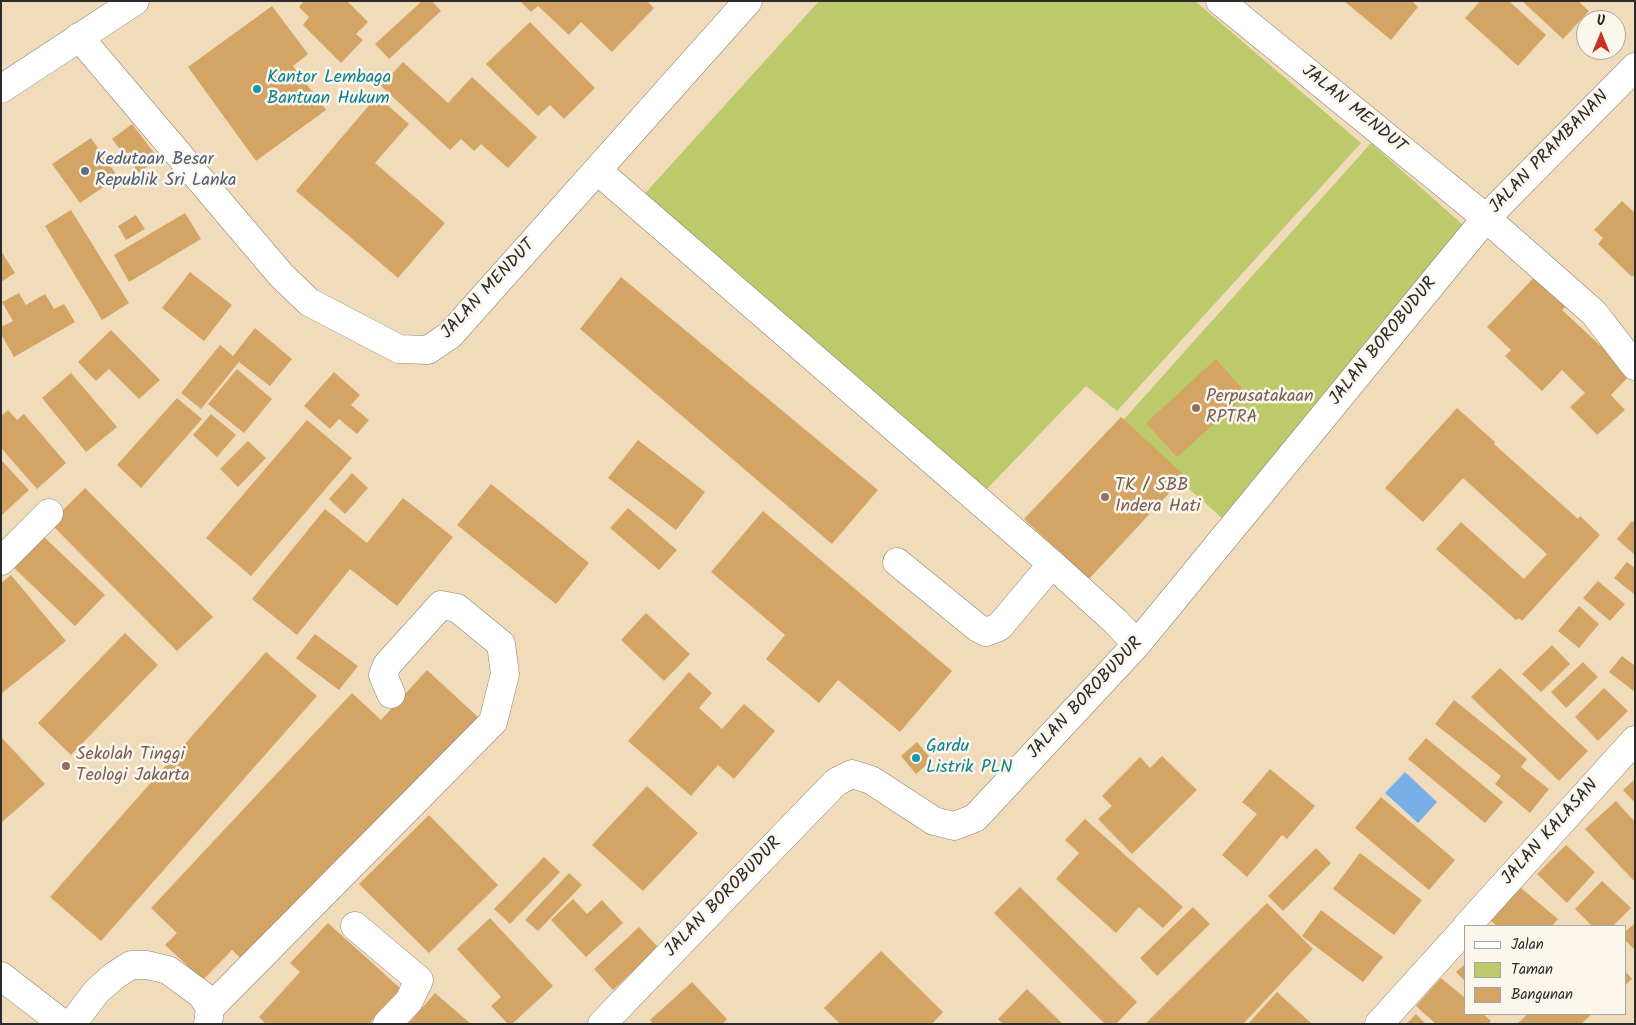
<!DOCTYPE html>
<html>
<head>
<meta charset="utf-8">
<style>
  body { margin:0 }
  #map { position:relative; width:1636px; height:1025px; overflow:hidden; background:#f0dcba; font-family:Kalam,sans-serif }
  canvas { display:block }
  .frame { position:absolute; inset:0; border:2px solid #2b2b2b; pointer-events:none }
  .legend { position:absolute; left:1464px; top:925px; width:162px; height:90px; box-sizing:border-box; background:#fbf7ec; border:1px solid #a8a59f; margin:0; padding:6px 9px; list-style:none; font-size:15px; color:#2b2b2b }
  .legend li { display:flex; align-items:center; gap:10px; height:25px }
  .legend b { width:25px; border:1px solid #a8a59f }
  .north { position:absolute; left:1576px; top:10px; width:50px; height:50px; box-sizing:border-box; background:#fbf7ec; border:1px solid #a8a59f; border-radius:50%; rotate:0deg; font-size:14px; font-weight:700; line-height:20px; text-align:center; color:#2b2b2b }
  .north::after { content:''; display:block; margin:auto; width:18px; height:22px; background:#c8321e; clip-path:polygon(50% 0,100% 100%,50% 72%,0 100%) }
</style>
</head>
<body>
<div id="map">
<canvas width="1636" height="1025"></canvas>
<div class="frame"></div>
<ul class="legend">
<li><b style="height:6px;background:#fff"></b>Jalan</li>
<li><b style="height:14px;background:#bdca6b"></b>Taman</li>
<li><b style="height:14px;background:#d3a464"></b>Bangunan</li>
</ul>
<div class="north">U</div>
</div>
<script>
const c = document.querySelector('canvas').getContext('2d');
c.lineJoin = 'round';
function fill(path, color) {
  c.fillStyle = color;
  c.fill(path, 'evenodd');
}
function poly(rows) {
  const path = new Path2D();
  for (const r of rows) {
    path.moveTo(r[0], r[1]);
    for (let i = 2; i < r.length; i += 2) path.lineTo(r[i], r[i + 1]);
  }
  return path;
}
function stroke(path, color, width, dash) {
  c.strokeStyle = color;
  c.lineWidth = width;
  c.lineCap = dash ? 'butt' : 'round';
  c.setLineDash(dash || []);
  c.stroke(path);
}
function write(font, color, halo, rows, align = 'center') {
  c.font = font + ' Kalam,sans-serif';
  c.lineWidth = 5;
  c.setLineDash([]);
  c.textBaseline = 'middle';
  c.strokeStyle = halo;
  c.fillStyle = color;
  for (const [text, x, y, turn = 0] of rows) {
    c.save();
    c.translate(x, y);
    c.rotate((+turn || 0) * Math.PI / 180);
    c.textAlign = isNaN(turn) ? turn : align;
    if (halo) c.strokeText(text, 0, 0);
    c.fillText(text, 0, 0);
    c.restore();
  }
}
const green = poly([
  [819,1,1195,1,1361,143,1117,411,1086,386,983,493,640,199],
  [1371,143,1464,226,1222,518,1118,426]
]);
const water = poly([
  [1405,772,1437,802,1418,823,1385,793]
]);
const building = poly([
  [304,1,347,1,368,22,356,34,363,40,341,63,303,25,309,17,299,7],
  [422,1,432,1,441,11,389,59,375,44],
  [520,1,647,1,654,8,612,52,581,22,569,35,538,6,531,12],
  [1344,1,1412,1,1418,7,1391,40],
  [1480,1,1509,1,1546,35,1518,66,1465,18],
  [1522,1,1578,1,1589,11,1563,39],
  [272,6,308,54,293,66,326,110,256,161,188,67],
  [530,22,595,88,564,119,550,105,538,116,486,64],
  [403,62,448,103,472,77,537,137,508,168,481,144,474,151,461,139,450,150,381,86],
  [377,96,409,124,375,163,445,223,398,278,296,191],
  [132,124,158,158,139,173,112,139],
  [91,138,118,177,80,203,52,164],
  [1622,201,1635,213,1635,274,1632,277,1598,244,1603,238,1594,230],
  [71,210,129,303,102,320,45,226],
  [185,213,201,239,129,282,114,255],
  [136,215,145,229,126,240,118,226],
  [1,251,15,273,1,282],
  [1542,269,1574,299,1562,310,1631,374,1611,395,1625,410,1597,435,1570,407,1585,393,1562,370,1542,391,1505,356,1511,350,1487,327],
  [190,272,232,305,204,341,162,308],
  [621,277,878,490,832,544,580,329],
  [19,293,26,305,45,294,54,309,64,304,75,322,14,357,1,334,1,327,13,321,2,302],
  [255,328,292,359,270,386,239,362,201,409,181,393,220,345,233,356],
  [111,330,160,380,139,399,109,369,96,381,78,362],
  [1216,359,1247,394,1177,457,1146,423],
  [237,369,272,399,244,433,208,404],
  [334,372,360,395,351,405,369,420,357,434,339,419,330,429,304,406],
  [71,373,117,427,86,452,42,398],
  [177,398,202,419,141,488,117,465],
  [1457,408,1495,442,1494,444,1578,519,1580,516,1600,535,1522,621,1519,618,1516,620,1436,549,1461,522,1524,579,1547,554,1463,478,1423,522,1385,488],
  [8,410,17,420,24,414,66,463,37,489,1,448,1,416],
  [211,414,236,435,217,457,193,435],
  [1121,417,1185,476,1089,579,1024,519],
  [307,420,352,458,251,576,206,538],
  [638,440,705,492,676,530,608,478],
  [248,441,266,458,238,487,220,469],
  [1,460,29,490,1,516],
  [352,473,368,488,345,514,329,499],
  [491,484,589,563,556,604,457,525],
  [85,488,213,617,177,651,50,523],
  [403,498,453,537,397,606,350,569,297,635,252,599,325,509,367,543],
  [628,508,677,550,659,570,610,528],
  [763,511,952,671,900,732,838,680,819,703,766,659,785,635,711,572],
  [1632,521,1635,523,1635,555,1617,539],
  [43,536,105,595,75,626,13,567],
  [1627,562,1635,568,1634,594,1614,578],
  [11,575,66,641,1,694,1,583],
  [1598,581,1625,604,1610,621,1583,598],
  [1579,606,1599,624,1579,648,1558,631],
  [646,613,690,654,664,681,621,640],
  [125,633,158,665,71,755,38,723],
  [315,634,358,666,339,690,296,658],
  [1552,645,1570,664,1541,692,1522,674],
  [266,652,317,696,101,941,50,897],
  [1622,656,1635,666,1635,692,1609,672],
  [1583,662,1598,677,1566,708,1551,692],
  [1500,668,1588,751,1559,781,1471,697],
  [427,670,479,718,248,965,232,950,203,980,165,945,177,933,151,908,352,693,381,720],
  [689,672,712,693,699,708,722,729,744,704,775,731,734,779,718,765,691,796,628,741],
  [1604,688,1628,711,1598,741,1575,717],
  [1454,700,1527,759,1521,767,1549,789,1530,813,1495,784,1501,776,1435,724],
  [1,737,45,784,1,823],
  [1426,738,1503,802,1485,823,1408,759],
  [917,742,932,760,916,774,901,756],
  [1162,756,1197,790,1132,854,1098,819,1112,806,1102,796,1140,757,1150,768],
  [1270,769,1315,806,1287,839,1282,835,1247,877,1222,855,1257,814,1242,802],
  [1635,779,1635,803,1623,790],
  [647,786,698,833,643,891,592,845],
  [1381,797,1455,860,1429,890,1355,828],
  [1616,801,1635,822,1635,882,1585,829],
  [429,815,498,885,429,953,359,884],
  [1085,819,1183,907,1163,928,1139,907,1116,933,1056,879,1079,853,1065,840],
  [1566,845,1595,872,1567,903,1537,874],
  [1316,848,1331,863,1283,911,1268,896],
  [1360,853,1422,900,1394,935,1333,889],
  [544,857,560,872,510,924,494,909],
  [569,873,582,885,538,931,525,920],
  [1602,881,1631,908,1613,926,1592,926,1575,909],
  [1515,883,1558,919,1552,926,1497,926,1486,917],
  [1020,887,1137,1002,1116,1024,1105,1024,994,913],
  [573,899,587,914,602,900,623,923,586,957,551,920],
  [1267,903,1313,949,1243,1024,1145,1024],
  [1193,907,1210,924,1157,976,1140,958],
  [1321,910,1383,957,1363,982,1302,936],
  [490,918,553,986,512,1024,508,1024,491,1006,501,997,457,949],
  [328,923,401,989,369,1024,266,1024,259,1017,300,972,290,963],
  [1635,923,1635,950,1625,940,1625,932],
  [639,927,659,948,613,990,594,969],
  [881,951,943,1012,932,1024,840,1024,824,1008],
  [1465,964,1465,981,1456,972],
  [1625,971,1632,979,1625,985],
  [1441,978,1465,998,1465,1014,1483,1014,1491,1021,1488,1024,1436,1024,1416,1006],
  [692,982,727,1019,723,1024,653,1024,650,1020],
  [1027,989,1063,1024,1003,1024,998,1019],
  [1277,992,1312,1024,1248,1024],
  [435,993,471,1024,408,1024],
  [1416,1014,1426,1024,1406,1024],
  [1528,1014,1592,1014,1581,1024,1517,1024]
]);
const minor = poly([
  [1220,1,1486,218,1594,313,1635,366],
  [79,37,281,275,309,302,399,349,428,350,450,335,748,1],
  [598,171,1052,564,1116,622,1137,644],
  [1,561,49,513],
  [897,562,978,628,986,632,999,627,1052,564],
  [355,926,419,980,409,1001,387,1024],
  [1467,926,1635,740],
  [210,1008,493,722,505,674,501,644,457,608,441,605,387,665,383,675,391,694],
  [72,1024,96,992,114,976,131,965,147,965,168,970,202,995,210,1008,208,1024],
  [602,1024,836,782,852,774,871,780,934,821,954,826,975,818,1137,644,1486,218,1635,67],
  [1379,1024,1465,929]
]);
const major = poly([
  [1,89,135,1],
  [1,976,63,1024]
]);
const markers = [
  [257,89,5,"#0f9aa8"],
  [85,171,5,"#5c6f8a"],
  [1196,408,5,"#8d6e63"],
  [1105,497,5,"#8d6e63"],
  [916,758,5,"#0f9aa8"],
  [66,766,5,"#8d6e63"]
];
const cultureNames = [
  ["Kantor Lembaga",267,79],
  ["Bantuan Hukum",267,100],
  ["Gardu",926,748],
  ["Listrik PLN",926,769]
];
const streetNames = [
  ["JALAN MENDUT",1353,110,39],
  ["JALAN PRAMBANAN",1550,153,-46],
  ["JALAN MENDUT",489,290,-47],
  ["JALAN BOROBUDUR",1384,342,-51],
  ["JALAN BOROBUDUR",1086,699,-47],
  ["JALAN KALASAN",1551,833,-48],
  ["JALAN BOROBUDUR",724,898,-46]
];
const serviceNames = [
  ["Kedutaan Besar",95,161],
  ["Republik Sri Lanka",95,182]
];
const educationNames = [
  ["Perpusatakaan",1206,398],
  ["RPTRA",1206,419],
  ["TK / SBB",1115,487],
  ["Indera Hati",1115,508],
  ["Sekolah Tinggi",76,756],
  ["Teologi Jakarta",76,777]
];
fill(green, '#bdca6b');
fill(water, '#78afe7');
fill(building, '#d3a464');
stroke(minor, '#8e8472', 29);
stroke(major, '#8e8472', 29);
stroke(minor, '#fff', 28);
stroke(major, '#fff', 28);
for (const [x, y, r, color] of markers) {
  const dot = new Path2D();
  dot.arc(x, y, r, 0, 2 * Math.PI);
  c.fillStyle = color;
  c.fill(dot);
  stroke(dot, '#fbf7ec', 2);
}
write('18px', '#0d838f', '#fbf7ec', cultureNames, 'left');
write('18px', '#2b2b2b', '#fbf7ec', streetNames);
write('18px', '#4e5e75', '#fbf7ec', serviceNames, 'left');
write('18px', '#785e54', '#fbf7ec', educationNames, 'left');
</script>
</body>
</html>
